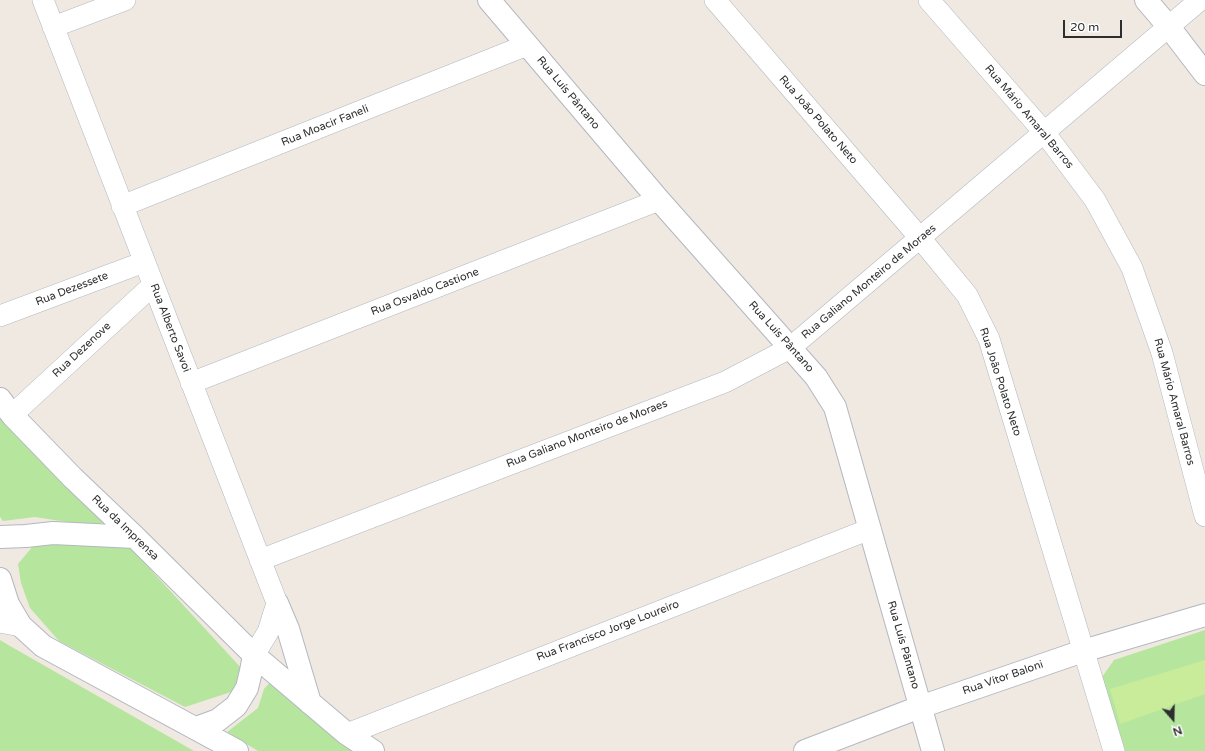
<!DOCTYPE html>
<html>
<head>
<meta charset="utf-8">
<style>
  body { margin:0 }
  #map { position:relative; width:1205px; height:751px; overflow:hidden; background:#efe9e1; font-family:"Varela Round",sans-serif }
  canvas { display:block }
  .north { position:absolute; left:1153px; top:699px; width:40px; height:40px; -webkit-text-stroke:3px #fff; paint-order:stroke; rotate:160deg; font-size:11px; font-weight:700; line-height:16px; text-align:center; color:#2e2e2e }
  .north::after { content:''; display:block; margin:auto; width:14px; height:18px; background:#2e2e2e; clip-path:polygon(50% 0,100% 100%,50% 72%,0 100%) }
  .scale { position:absolute; left:1063px; top:20px; width:59px; height:18px; box-sizing:border-box; border:2px solid #2e2e2e; border-top:0; padding-left:5px; font-size:12px; line-height:14px; white-space:nowrap; color:#2e2e2e; -webkit-text-stroke:3px #fff; paint-order:stroke }
</style>
</head>
<body>
<div id="map">
<canvas width="1205" height="751"></canvas>
<div class="north">N</div>
<div class="scale">20 m</div>
</div>
<script>
const c = document.querySelector('canvas').getContext('2d');
c.lineJoin = 'round';
function fill(path, color) {
  c.fillStyle = color;
  c.fill(path, 'evenodd');
}
function poly(rows) {
  const path = new Path2D();
  for (const r of rows) {
    path.moveTo(r[0], r[1]);
    for (let i = 2; i < r.length; i += 2) path.lineTo(r[i], r[i + 1]);
  }
  return path;
}
function stroke(path, color, width, dash) {
  c.strokeStyle = color;
  c.lineWidth = width;
  c.lineCap = dash ? 'butt' : 'round';
  c.setLineDash(dash || []);
  c.stroke(path);
}
function write(font, color, halo, rows, align = 'center') {
  c.font = font + ' "Varela Round",sans-serif';
  c.lineWidth = 3.5;
  c.setLineDash([]);
  c.textBaseline = 'middle';
  c.strokeStyle = halo;
  c.fillStyle = color;
  for (const [text, x, y, turn = 0] of rows) {
    c.save();
    c.translate(x, y);
    c.rotate((+turn || 0) * Math.PI / 180);
    c.textAlign = isNaN(turn) ? turn : align;
    if (halo) c.strokeText(text, 0, 0);
    c.fillText(text, 0, 0);
    c.restore();
  }
}
const green = poly([
  [0,415,105,518,103,522,100,524,96,524,67,522,35,517,3,521,0,517],
  [72,543,127,544,243,670,234,691,185,707,59,641,30,608,21,583,18,564,33,546],
  [1205,630,1205,751,1119,751,1100,680,1114,660],
  [0,640,10,646,194,751,0,751],
  [272,680,361,751,258,751,227,732,258,708,264,689]
]);
const pitch = poly([
  [1205,660,1205,694,1120,724,1110,689]
]);
const minor = poly([
  [43,0,277,603,268,632,254,655],
  [715,0,920,238,967,295,989,339,1114,751],
  [929,0,1044,132,1095,200,1132,268,1162,353,1205,516],
  [53,27,125,0],
  [122,206,527,45],
  [0,316,144,262],
  [191,383,659,200],
  [12,415,153,285],
  [260,560,725,382,790,348,1200,0],
  [0,622,21,626],
  [347,734,870,529]
]);
const tertiary = poly([
  [489,0,659,200,816,377,835,407,933,751],
  [1146,0,1169,27,1205,74],
  [0,399,12,415,73,478,135,537,254,655,347,734,373,751],
  [0,537,26,536,53,533,135,537],
  [0,579,8,604,21,626,43,646,237,751],
  [277,603,288,629,310,703],
  [196,728,218,720,236,706,247,688,251,671,254,655],
  [805,751,920,707,1083,651,1205,615]
]);
const streetNames = [
  ["Rua Luís Pântano",568,93,50],
  ["Rua Mário Amaral Barros",1029,117,50],
  ["Rua João Polato Neto",818,120,49],
  ["Rua Moacir Faneli",325,126,-22],
  ["Rua Galiano Monteiro de Moraes",869,282,-40],
  ["Rua Dezessete",72,289,-21],
  ["Rua Osvaldo Castione",425,292,-21],
  ["Rua Alberto Savoi",170,328,69],
  ["Rua Luís Pântano",781,337,48],
  ["Rua Dezenove",82,350,-43],
  ["Rua João Polato Neto",1000,382,72],
  ["Rua Mário Amaral Barros",1174,402,75],
  ["Rua Galiano Monteiro de Moraes",587,434,-21],
  ["Rua da Imprensa",125,528,44],
  ["Rua Francisco Jorge Loureiro",608,631,-21],
  ["Rua Luís Pântano",903,645,74],
  ["Rua Vítor Baloni",1003,678,-19]
];
fill(green, '#b6e59e');
fill(pitch, '#c9ec9a');
stroke(minor, '#b4b7c1', 22);
stroke(tertiary, '#b4b7c1', 24);
stroke(minor, '#fff', 21);
stroke(tertiary, '#fff', 22);
write('11px', '#2e2e2e', '#fff', streetNames);
</script>
</body>
</html>
